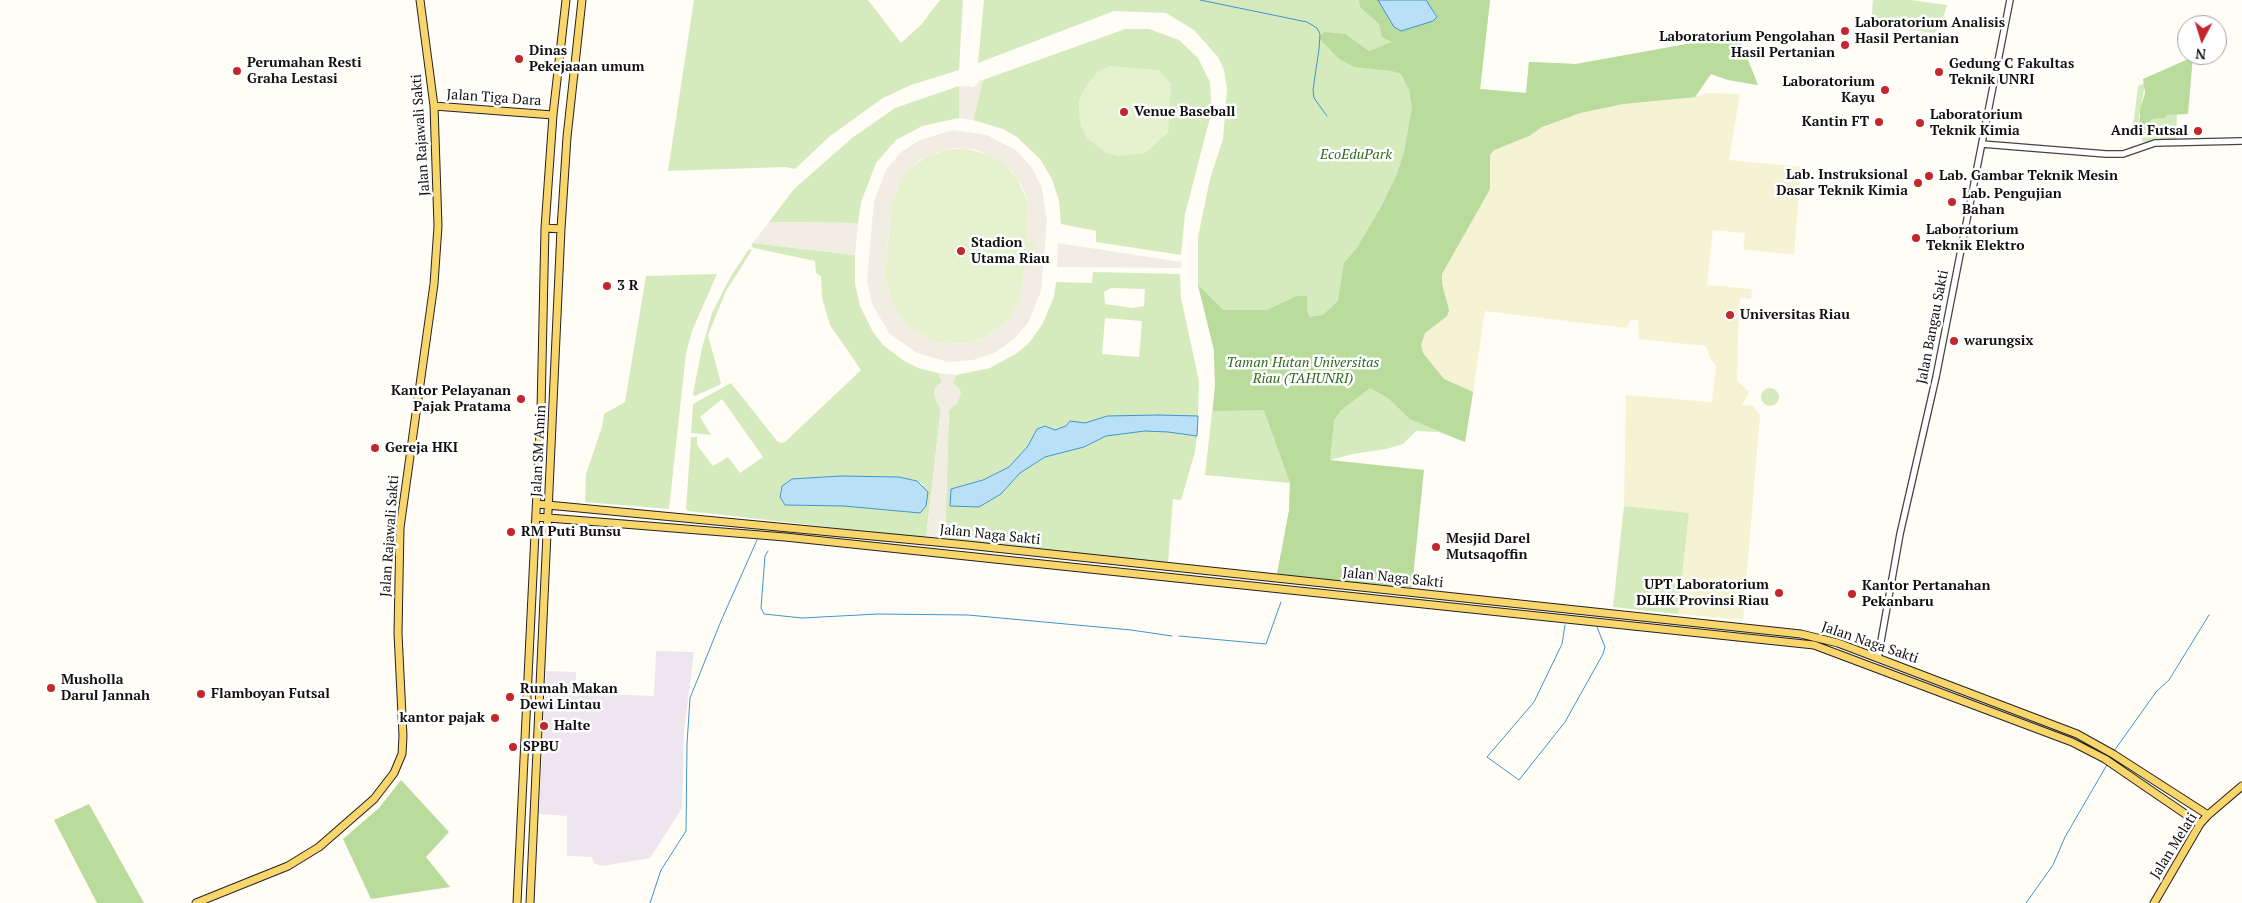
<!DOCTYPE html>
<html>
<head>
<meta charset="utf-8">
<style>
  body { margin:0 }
  #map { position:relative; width:2242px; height:903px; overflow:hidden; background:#fffdf5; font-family:"PT Serif",serif }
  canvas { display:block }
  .north { position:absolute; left:2177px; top:15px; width:50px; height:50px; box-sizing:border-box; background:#fff; border:1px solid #a0a0a0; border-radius:50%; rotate:185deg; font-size:14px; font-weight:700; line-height:20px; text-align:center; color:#111 }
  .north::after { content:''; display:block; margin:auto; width:18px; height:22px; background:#c4262e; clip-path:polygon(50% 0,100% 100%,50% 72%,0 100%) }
</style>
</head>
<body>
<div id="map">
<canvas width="2242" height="903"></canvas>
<div class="north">N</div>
</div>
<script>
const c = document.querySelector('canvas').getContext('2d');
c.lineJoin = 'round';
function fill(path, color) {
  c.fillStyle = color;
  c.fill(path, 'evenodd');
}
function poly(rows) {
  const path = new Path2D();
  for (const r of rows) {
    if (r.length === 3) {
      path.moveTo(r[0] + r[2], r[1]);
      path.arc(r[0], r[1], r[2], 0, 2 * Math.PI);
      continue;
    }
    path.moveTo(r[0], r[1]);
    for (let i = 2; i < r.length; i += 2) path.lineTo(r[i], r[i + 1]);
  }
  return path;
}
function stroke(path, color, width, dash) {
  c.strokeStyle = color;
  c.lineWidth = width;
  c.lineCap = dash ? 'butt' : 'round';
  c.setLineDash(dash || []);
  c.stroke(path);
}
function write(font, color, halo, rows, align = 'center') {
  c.font = font + ' "PT Serif",serif';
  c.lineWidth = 5;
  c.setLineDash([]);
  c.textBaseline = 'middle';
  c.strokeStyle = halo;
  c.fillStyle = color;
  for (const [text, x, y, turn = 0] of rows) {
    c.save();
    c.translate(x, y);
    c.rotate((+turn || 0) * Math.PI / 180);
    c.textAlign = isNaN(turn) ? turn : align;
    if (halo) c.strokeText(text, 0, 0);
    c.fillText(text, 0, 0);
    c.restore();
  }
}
const industrial = poly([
  [656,651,694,652,684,731,682,808,650,858,602,866,594,863,592,857,567,856,567,816,539,814,546,671,576,672,576,693,654,696]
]);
const farmland = poly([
  [1707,93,1740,94,1729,160,1801,167,1794,255,1743,249,1745,233,1713,230,1707,285,1752,289,1751,299,1741,298,1739,305,1737,380,1749,392,1742,405,1753,406,1760,415,1743,620,1678,614,1689,514,1624,506,1626,395,1712,402,1716,366,1710,358,1706,346,1639,339,1638,320,1631,320,1626,328,1485,311,1473,392,1444,379,1423,353,1421,345,1425,333,1447,316,1449,310,1442,284,1442,274,1490,189,1490,155,1494,150,1529,136,1542,127,1580,113,1623,104,1695,97]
]);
const green = poly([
  [694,0,868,0,901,43,921,25,940,0,963,0,959,70,911,85,883,98,830,136,795,169,785,167,668,171],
  [984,0,1490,0,1480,89,1526,93,1529,62,1576,64,1698,42,1739,38,1758,85,1728,80,1711,74,1695,97,1623,104,1580,113,1542,127,1529,136,1494,150,1490,155,1490,189,1442,274,1442,284,1449,310,1447,316,1425,333,1421,345,1423,353,1444,379,1473,392,1465,442,1438,432,1416,431,1403,444,1386,449,1353,454,1330,460,1277,574,1289,511,1290,483,1205,475,1215,386,1214,350,1198,285,1198,237,1210,179,1223,139,1227,89,1224,70,1218,57,1194,30,1166,13,1114,11,978,63],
  [1873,0,1911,0,1947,5,1940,27,1934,33,1871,24],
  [1125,29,1149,29,1179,40,1198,58,1210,82,1212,110,1185,214,1181,255,1096,242,1096,231,1061,224,1059,201,1052,179,1040,159,1017,137,1003,129,973,120,983,80],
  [2145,83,2139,117,2148,123,2153,119,2165,118,2165,115,2177,114,2176,140,2143,142,2140,134,2133,133,2131,138,2127,138,2134,119,2138,86],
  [959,86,959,118,922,126,896,140,876,163,861,202,858,223,769,222,794,189,852,138,895,108],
  [753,243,855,255,855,284,860,306,873,332,883,345,903,360,918,368,938,373,942,382,935,389,934,395,940,408,940,417,926,538,688,511,686,509,691,437,697,437,697,445,713,466,728,457,740,473,763,457,722,399,700,417,711,435,691,433,693,404,731,383,777,441,781,443,785,442,861,370,830,325,822,297,821,276,816,273,815,261,754,248,751,246],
  [840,476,899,477,917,481,924,485,844,506,786,505,780,497,780,490,792,479],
  [749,249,752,250,726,291,708,335,721,384,695,396,693,394,702,348,712,313,731,276],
  [1093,272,1180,274,1181,298,1199,381,1198,416,1107,416,1085,423,1070,421,1066,427,1055,430,1045,426,1037,429,1028,446,1009,467,983,480,951,489,1001,494,1020,473,1045,457,1084,447,1106,436,1145,431,1168,432,1197,436,1195,452,1181,500,1173,499,1168,563,945,540,949,410,957,403,953,382,956,375,990,368,1017,353,1029,343,1042,325,1054,297,1056,282,1092,283],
  [1111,288,1145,289,1144,306,1133,308,1105,304,1104,292],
  [1105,318,1142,321,1139,357,1102,354],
  [717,274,692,331,686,353,669,509,585,502,586,474,602,427,604,414,625,402,646,276],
  [1770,397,9],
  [1624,506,1689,513,1678,614,1613,607]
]);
const forest = poly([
  [1359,0,1378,0,1437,16,1426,0,1490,0,1480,89,1526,93,1529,62,1576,64,1698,42,1739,38,1758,85,1728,80,1711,74,1695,97,1623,104,1580,113,1542,127,1529,136,1494,150,1490,155,1490,189,1442,274,1442,284,1449,310,1447,316,1425,333,1421,345,1423,353,1444,379,1473,392,1465,442,1410,419,1388,398,1370,388,1340,411,1334,420,1330,460,1424,470,1412,588,1277,574,1289,511,1290,483,1264,410,1213,411,1215,386,1214,350,1198,285,1223,310,1267,310,1297,296,1307,296,1307,311,1310,317,1323,315,1338,301,1344,263,1357,248,1382,205,1397,174,1404,153,1412,107,1409,90,1401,74,1392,71,1355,67,1339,59,1319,38,1324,32,1345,34,1369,51,1392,42,1382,37,1379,24,1360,7],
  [2193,57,2188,114,2166,115,2165,118,2153,119,2148,123,2147,129,2140,129,2140,109,2145,93,2143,79],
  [401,780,449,832,426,857,450,887,371,899,343,839,379,808],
  [89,804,144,903,97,903,54,820]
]);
const pitch = poly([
  [1110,66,1159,70,1171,83,1168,133,1145,153,1119,156,1106,153,1087,138,1081,127,1079,114,1079,100,1084,89,1098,71],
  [964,148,990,155,1005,165,1017,178,1028,203,1027,242,1035,242,1034,260,1026,259,1021,297,1008,320,986,337,969,343,951,344,933,341,909,327,893,306,885,280,891,204,901,179,913,166,928,156,945,150]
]);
const plaza = poly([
  [980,80,983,80,973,120,959,118,959,86,974,87],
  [953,130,987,135,1017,151,1032,168,1042,188,1047,222,1041,291,1028,323,1013,340,994,353,973,360,948,362,917,353,889,333,872,304,867,281,874,201,886,170,901,152,920,140],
  [954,148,973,149,990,155,1012,171,1022,186,1028,203,1027,242,1035,243,1034,259,1026,259,1021,297,1008,320,986,337,969,343,951,344,933,341,909,327,893,306,885,280,890,213,897,187,907,172,920,160,937,152],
  [769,222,858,223,855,255,753,243],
  [1058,243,1181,262,1181,268,1057,267],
  [938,373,956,375,953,382,960,389,961,394,957,403,949,410,945,540,926,538,940,417,940,408,934,395,937,385,942,382]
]);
const water = poly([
  [1378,0,1426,0,1437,17,1433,21,1401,31,1394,27,1378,0],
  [1158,415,1198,416,1197,436,1168,432,1145,431,1106,436,1084,447,1045,457,1020,473,1001,494,979,507,950,506,951,489,983,480,1009,467,1028,446,1037,429,1045,426,1055,430,1066,426,1070,421,1085,423,1107,416,1158,415],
  [840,476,899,477,917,481,928,492,926,506,920,513,844,506,785,505,780,497,782,486,792,479,840,476]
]);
const stream = poly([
  [1200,0,1307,22,1317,28,1320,34,1319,49,1313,90,1314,98,1327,116],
  [768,551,765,556,761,608,764,614,802,618,878,614,968,615,1131,630,1172,636],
  [1565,625,1562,644,1534,702,1487,757,1519,780,1565,722,1603,654,1605,647,1597,627],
  [1179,636,1266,644,1281,602],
  [2114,751,2156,692,2169,680,2209,615],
  [650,903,661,870,686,831,687,744,690,698,721,621,757,540],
  [2026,903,2053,865,2065,837,2108,763]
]);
const minor = poly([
  [1982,144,2106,154,2123,154,2155,143,2242,141],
  [1878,658,1900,534,1936,377,2010,0]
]);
const major = poly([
  [434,106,553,115],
  [545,228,561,229],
  [537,504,967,545,1801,634,1838,643,2077,734,2113,754,2208,815],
  [536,517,785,537,1814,645,2072,742,2105,759,2200,824],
  [196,903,288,866,319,847,374,799,394,773,402,754,403,736,398,633,400,528,434,284,438,226,434,106,420,0],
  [517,903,541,410,545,228,553,115,566,0],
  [530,903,561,229,567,137,582,0],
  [2154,903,2200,824,2208,815,2242,786]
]);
const markers = [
  [1845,31,5,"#c4262e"],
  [1845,45,5,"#c4262e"],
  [519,59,5,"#c4262e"],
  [237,71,5,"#c4262e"],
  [1939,72,5,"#c4262e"],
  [1885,90,5,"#c4262e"],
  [1124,112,5,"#c4262e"],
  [1879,122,5,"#c4262e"],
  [1920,123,5,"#c4262e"],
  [2198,131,5,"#c4262e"],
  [1929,176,5,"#c4262e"],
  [1918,183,5,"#c4262e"],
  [1952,202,5,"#c4262e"],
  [1916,238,5,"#c4262e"],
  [961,251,5,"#c4262e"],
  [607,286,5,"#c4262e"],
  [1730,315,5,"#c4262e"],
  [1954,341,5,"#c4262e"],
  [521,399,5,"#c4262e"],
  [375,448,5,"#c4262e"],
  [511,532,5,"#c4262e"],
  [1436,547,5,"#c4262e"],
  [1779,593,5,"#c4262e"],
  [1852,594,5,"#c4262e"],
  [51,688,5,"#c4262e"],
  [201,694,5,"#c4262e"],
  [510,697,5,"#c4262e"],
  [495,718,5,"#c4262e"],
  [544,726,5,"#c4262e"],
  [513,747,5,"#c4262e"]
];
const poiNames = [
  ["Laboratorium Analisis",1855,23],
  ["Hasil Pertanian",1855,39],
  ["Laboratorium Pengolahan",1835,37,"right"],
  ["Hasil Pertanian",1835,53,"right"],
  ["Dinas",529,51],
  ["Pekejaaan umum",529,67],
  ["Perumahan Resti",247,63],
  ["Graha Lestasi",247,79],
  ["Gedung C Fakultas",1949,64],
  ["Teknik UNRI",1949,80],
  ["Laboratorium",1875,82,"right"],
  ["Kayu",1875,98,"right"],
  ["Venue Baseball",1134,112],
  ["Laboratorium",1930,115],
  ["Teknik Kimia",1930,131],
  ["Kantin FT",1869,122,"right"],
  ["Andi Futsal",2188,131,"right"],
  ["Lab. Instruksional",1908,175,"right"],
  ["Dasar Teknik Kimia",1908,191,"right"],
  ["Lab. Gambar Teknik Mesin",1939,176],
  ["Lab. Pengujian",1962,194],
  ["Bahan",1962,210],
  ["Laboratorium",1926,230],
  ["Teknik Elektro",1926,246],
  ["Stadion",971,243],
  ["Utama Riau",971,259],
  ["3 R",617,286],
  ["Universitas Riau",1740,315],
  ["warungsix",1964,341],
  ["Kantor Pelayanan",511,391,"right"],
  ["Pajak Pratama",511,407,"right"],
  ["Gereja HKI",385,448],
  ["RM Puti Bunsu",521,532],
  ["Mesjid Darel",1446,539],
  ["Mutsaqoffin",1446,555],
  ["UPT Laboratorium",1769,585,"right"],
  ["DLHK Provinsi Riau",1769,601,"right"],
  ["Kantor Pertanahan",1862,586],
  ["Pekanbaru",1862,602],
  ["Musholla",61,680],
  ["Darul Jannah",61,696],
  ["Rumah Makan",520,689],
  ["Dewi Lintau",520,705],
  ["Flamboyan Futsal",211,694],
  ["kantor pajak",485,718,"right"],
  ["Halte",554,726],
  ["SPBU",523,747]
];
const streetNames = [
  ["Jalan Tiga Dara",494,98,4],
  ["Jalan Rajawali Sakti",421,135,-94],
  ["Jalan Bangau Sakti",1933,327,-79],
  ["Jalan SM Amin",539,451,-87],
  ["Jalan Naga Sakti",990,535,6],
  ["Jalan Rajawali Sakti",390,536,-86],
  ["Jalan Naga Sakti",1393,578,6],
  ["Jalan Naga Sakti",1870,643,19],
  ["Jalan Melati",2174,846,-58]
];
const parkNames = [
  ["EcoEduPark",1356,155],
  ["Taman Hutan Universitas",1303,363],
  ["Riau (TAHUNRI)",1303,379]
];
fill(industrial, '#eee6ef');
fill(farmland, '#f6f3d4');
fill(green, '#d5ebbd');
fill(forest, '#b9dc9c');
fill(pitch, '#e6f2cf');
fill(plaza, '#f1ede2');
fill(water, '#b9e0f7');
stroke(water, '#3f96cf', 1);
stroke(stream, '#3f96cf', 1);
stroke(minor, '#444', 8);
stroke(major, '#222', 9);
stroke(minor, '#fff', 5.5);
stroke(major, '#f9d66b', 7);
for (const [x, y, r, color] of markers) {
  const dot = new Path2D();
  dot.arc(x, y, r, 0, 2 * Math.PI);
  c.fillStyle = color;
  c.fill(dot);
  stroke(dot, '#fff', 2);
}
write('bold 14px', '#111', '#fff', poiNames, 'left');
write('14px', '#111', '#fff', streetNames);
write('italic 14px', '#2f6b1f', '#fff', parkNames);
</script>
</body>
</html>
